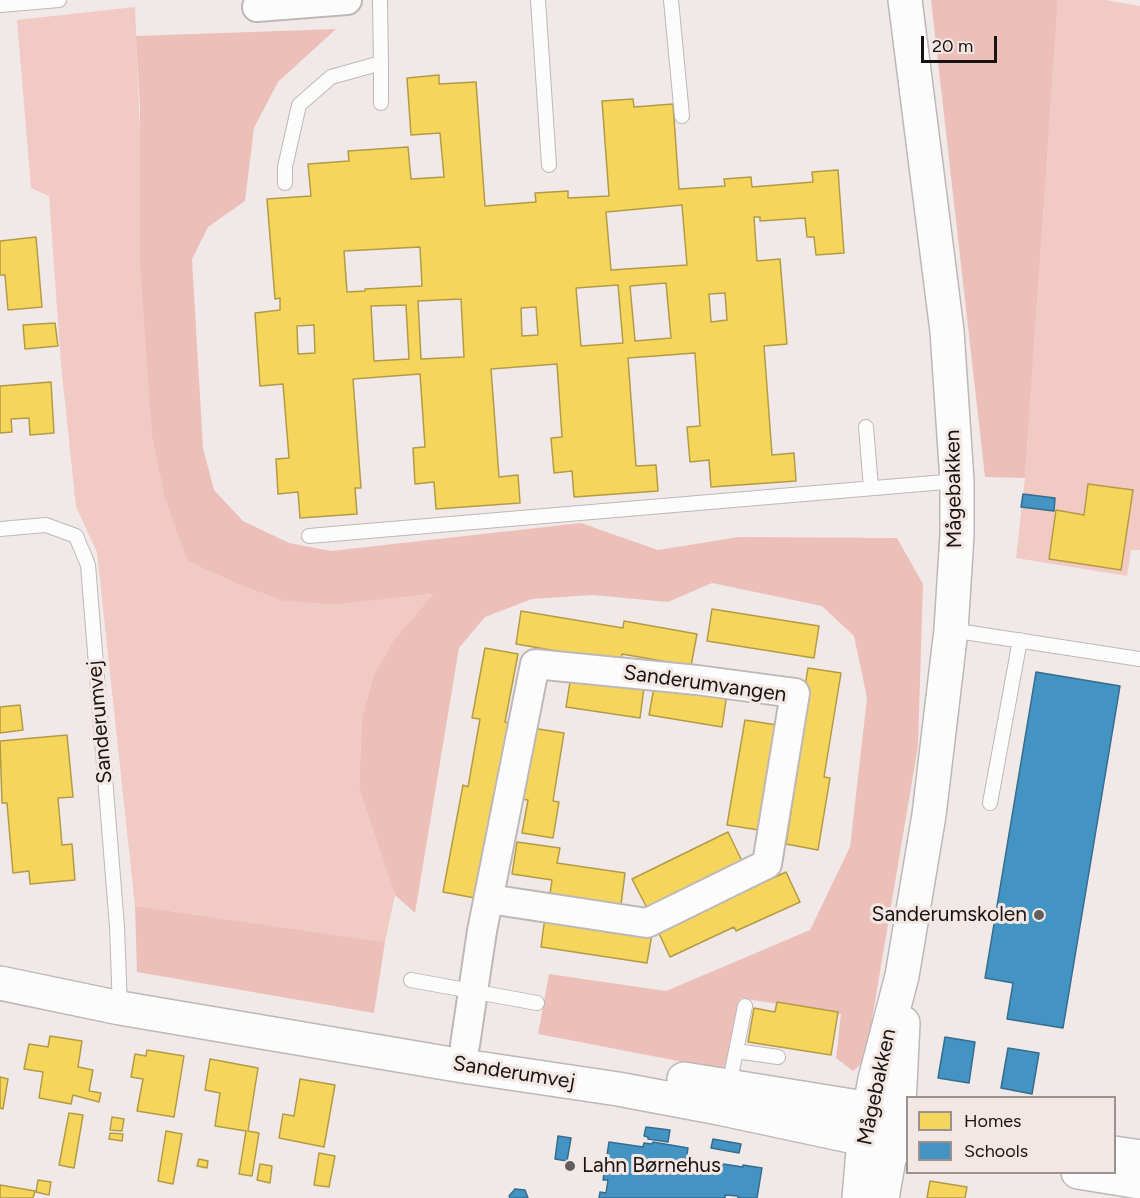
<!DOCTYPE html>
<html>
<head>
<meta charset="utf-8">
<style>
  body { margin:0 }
  #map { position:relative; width:1140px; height:1198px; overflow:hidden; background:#f0e9e8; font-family:Figtree,sans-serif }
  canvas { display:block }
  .legend { position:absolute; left:906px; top:1096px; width:210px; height:78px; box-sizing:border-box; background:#f3e7e4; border:2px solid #9b9290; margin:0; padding:8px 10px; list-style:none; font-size:18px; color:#171312 }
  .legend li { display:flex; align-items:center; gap:12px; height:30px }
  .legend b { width:30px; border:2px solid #9b9290 }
  .scale { position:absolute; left:921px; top:36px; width:76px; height:27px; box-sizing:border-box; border:3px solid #171312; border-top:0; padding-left:8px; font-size:18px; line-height:21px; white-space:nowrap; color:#171312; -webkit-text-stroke:4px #f3e7e4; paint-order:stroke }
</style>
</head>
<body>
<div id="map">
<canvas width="1140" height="1198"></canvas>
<ul class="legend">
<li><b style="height:16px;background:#f6d55c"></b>Homes</li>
<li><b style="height:16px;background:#4393c3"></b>Schools</li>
</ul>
<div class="scale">20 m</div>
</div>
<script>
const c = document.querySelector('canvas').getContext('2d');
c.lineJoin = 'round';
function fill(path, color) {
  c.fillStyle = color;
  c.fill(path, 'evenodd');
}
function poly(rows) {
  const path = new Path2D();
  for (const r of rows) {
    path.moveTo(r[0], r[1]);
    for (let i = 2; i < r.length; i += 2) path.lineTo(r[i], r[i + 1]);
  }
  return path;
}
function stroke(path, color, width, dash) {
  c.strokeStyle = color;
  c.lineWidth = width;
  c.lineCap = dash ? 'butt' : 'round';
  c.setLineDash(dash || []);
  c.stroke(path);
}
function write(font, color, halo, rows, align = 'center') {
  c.font = font + ' Figtree,sans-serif';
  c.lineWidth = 6;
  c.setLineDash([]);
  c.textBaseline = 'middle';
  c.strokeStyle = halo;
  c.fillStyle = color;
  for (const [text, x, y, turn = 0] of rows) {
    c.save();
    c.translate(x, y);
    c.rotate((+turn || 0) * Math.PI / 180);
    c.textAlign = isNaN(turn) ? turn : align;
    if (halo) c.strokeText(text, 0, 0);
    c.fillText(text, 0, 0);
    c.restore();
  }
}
const green = poly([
  [1058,0,1105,0,1140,6,1140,550,1131,550,1127,576,1016,558,1025,478],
  [135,7,152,437,164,496,187,561,240,585,283,601,334,605,433,594,393,641,374,674,362,717,359,788,395,895,385,942,135,906,97,552,76,507,61,364,49,196,31,188,17,20]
]);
const forest = poly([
  [931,0,1058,0,1025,478,985,477],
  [336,29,278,82,254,128,245,201,208,227,192,259,203,448,214,490,243,521,289,543,331,551,581,523,658,550,739,537,897,538,923,584,918,746,865,1061,853,1071,836,1058,841,1014,740,998,725,1070,538,1034,549,974,666,991,810,930,850,847,867,698,854,636,822,606,712,583,668,602,593,595,532,599,485,617,459,648,415,913,395,895,359,788,362,717,374,674,393,641,433,594,334,605,283,601,240,585,187,561,164,496,152,437,140,261,140,107,136,36],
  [135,906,385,942,374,1013,137,972]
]);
const homes = poly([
  [439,75,439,84,476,82,485,206,536,202,535,193,568,191,568,198,609,196,602,101,633,99,634,107,673,104,679,189,725,186,724,179,751,177,752,187,813,182,812,172,838,170,844,253,816,255,814,237,807,237,805,218,760,221,760,217,754,217,757,261,780,259,787,344,764,346,772,455,794,453,796,481,711,487,709,460,690,462,687,427,700,426,695,353,628,358,636,466,656,465,658,491,574,497,572,471,554,473,551,438,562,437,557,364,491,369,499,477,518,475,520,503,436,509,434,482,415,484,413,448,425,447,420,374,353,379,361,488,355,488,357,514,300,518,298,492,278,494,276,459,289,458,283,384,260,386,255,313,280,310,280,298,275,299,267,199,311,196,308,164,349,161,348,151,408,147,411,179,444,177,440,133,411,135,407,78,439,75],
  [682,205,687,265,611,270,606,212,682,205],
  [420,247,422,286,365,289,365,291,347,292,344,251,420,247],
  [666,283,671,338,635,341,630,286,666,283],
  [618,285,623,343,581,346,576,288,618,285],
  [725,293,727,320,711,322,709,294,725,293],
  [461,299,464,357,421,359,418,301,461,299],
  [406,305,409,359,374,361,371,306,406,305],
  [536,307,538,335,522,336,521,308,536,307],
  [314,325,315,353,298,354,297,326,314,325],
  [36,237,42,307,8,310,5,275,0,275,0,241,36,237],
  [55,323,58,346,25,349,23,325,55,323],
  [51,382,54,433,30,435,29,418,11,419,12,432,0,433,0,386,51,382],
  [1088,484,1133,490,1121,570,1049,559,1056,510,1084,515,1088,484],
  [712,609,819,626,814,658,707,641,712,609],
  [521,611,623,628,624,621,697,634,691,666,622,654,621,662,516,644,521,611],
  [485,648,518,654,505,722,514,724,500,795,494,793,475,898,443,892,463,785,468,787,480,719,472,718,485,648],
  [808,668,841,673,824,777,830,778,818,850,786,844,797,773,791,772,808,668],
  [571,676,644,687,640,718,566,707,571,676],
  [655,682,727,694,722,727,649,715,655,682],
  [20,705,23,730,0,733,0,707,20,705],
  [745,720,777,725,759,830,727,825,745,720],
  [532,728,564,733,553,801,559,802,553,838,522,833,528,800,520,799,532,728],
  [67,735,73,797,58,798,62,845,72,844,75,880,30,884,29,871,13,873,7,803,2,803,0,741,67,735],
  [728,832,742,861,647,908,632,879,728,832],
  [517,842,560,848,557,863,625,873,621,905,550,894,552,880,512,874,517,842],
  [786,872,800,902,736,931,734,927,670,957,656,927,723,901,786,872],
  [545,917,652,934,647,963,541,947,545,917],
  [777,1002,838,1012,831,1055,748,1042,754,1008,775,1012,777,1002],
  [50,1036,82,1041,78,1067,93,1070,89,1091,101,1093,99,1102,73,1095,71,1104,39,1098,43,1072,24,1069,29,1044,48,1047,50,1036],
  [147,1050,184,1056,174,1117,137,1111,143,1079,131,1077,135,1054,146,1056,147,1050],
  [210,1059,258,1068,248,1131,259,1133,252,1176,239,1174,246,1131,215,1126,220,1093,205,1090,210,1059],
  [0,1077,8,1079,3,1109,0,1108,0,1077],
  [300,1079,335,1085,324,1147,279,1138,283,1114,294,1116,300,1079],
  [69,1113,83,1115,74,1168,59,1165,69,1113],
  [112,1117,124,1119,122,1131,110,1130,112,1117],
  [166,1131,182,1134,173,1184,158,1181,166,1131],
  [110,1133,123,1134,122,1141,109,1139,110,1133],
  [319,1153,335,1156,329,1187,314,1185,319,1153],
  [199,1159,208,1161,207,1168,197,1166,199,1159],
  [260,1164,272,1166,270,1183,257,1180,260,1164],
  [38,1180,51,1182,49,1195,36,1192,38,1180],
  [930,1181,967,1187,965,1198,927,1198,930,1181],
  [0,1185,35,1191,33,1198,0,1198,0,1185]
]);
const schools = poly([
  [1023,494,1055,498,1054,511,1021,507,1023,494],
  [1036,672,1120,686,1063,1028,1007,1019,1013,983,985,978,1036,672],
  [945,1037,975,1042,969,1083,938,1078,945,1037],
  [1008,1048,1039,1053,1032,1094,1001,1088,1008,1048],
  [646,1127,670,1130,668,1142,648,1139,648,1137,644,1136,646,1127],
  [558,1136,571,1138,567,1161,555,1159,558,1136],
  [713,1139,741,1144,739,1153,711,1148,713,1139],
  [609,1142,643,1147,644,1143,652,1144,653,1142,688,1148,686,1161,697,1162,697,1160,743,1167,743,1165,762,1168,757,1198,738,1198,738,1196,725,1195,725,1198,599,1198,600,1192,606,1193,608,1180,603,1180,609,1142],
  [515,1189,525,1190,528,1198,510,1198,509,1196,515,1189]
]);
const service = poly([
  [538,0,549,165],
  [671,0,682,116],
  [0,5,59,0],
  [381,63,381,103],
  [285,183,285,167,299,105,331,77,381,63,380,0],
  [866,427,871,488],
  [0,529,46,525,76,536,88,565,117,927,120,1008],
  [309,536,957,481],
  [951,630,1140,659],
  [990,803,1020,640],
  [411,980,537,1003],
  [736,1051,778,1057],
  [729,1086,745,1006]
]);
const minor = poly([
  [257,7,347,0],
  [465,1045,482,931,535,664,697,680,795,693,767,864,647,923,489,899]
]);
const tertiary = poly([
  [0,983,120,1008,463,1066,618,1089,719,1108,864,1139,908,1146],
  [684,1079,908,1115],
  [1114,1153,1140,1157],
  [1078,1172,1140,1182],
  [859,1198,864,1139,875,1079,902,976,929,815,951,630,957,535,957,481,947,331,905,0],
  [882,1198,899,1104,903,1023]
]);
const markers = [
  [1039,915,6,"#635e5d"],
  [570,1166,6,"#635e5d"]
];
const streetNames = [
  ["Mågebakken",954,489,-91],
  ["Sanderumvangen",705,684,8],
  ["Sanderumvej",100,722,-95],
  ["Sanderumvej",514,1073,9],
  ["Mågebakken",877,1087,-78]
];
const poiNames = [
  ["Sanderumskolen",1027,915],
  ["Lahn Børnehus",582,1166,"left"]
];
fill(green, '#f1cac3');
fill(forest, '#ecc0b9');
fill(homes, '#f6d55c');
stroke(homes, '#b39b46', 1.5);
fill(schools, '#4393c3');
stroke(schools, '#366d8e', 1.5);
stroke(service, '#bdb8b7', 16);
stroke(minor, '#bdb8b7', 32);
stroke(tertiary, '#bdb8b7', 36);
stroke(service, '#fdfcfc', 14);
stroke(minor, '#fdfcfc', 28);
stroke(tertiary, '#fdfcfc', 33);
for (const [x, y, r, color] of markers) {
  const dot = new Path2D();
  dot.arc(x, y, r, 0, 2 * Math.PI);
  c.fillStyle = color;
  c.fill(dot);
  stroke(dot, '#f3e7e4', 2);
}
write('21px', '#171312', '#f3e7e4', streetNames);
write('21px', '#171312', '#f3e7e4', poiNames, 'right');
</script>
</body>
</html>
